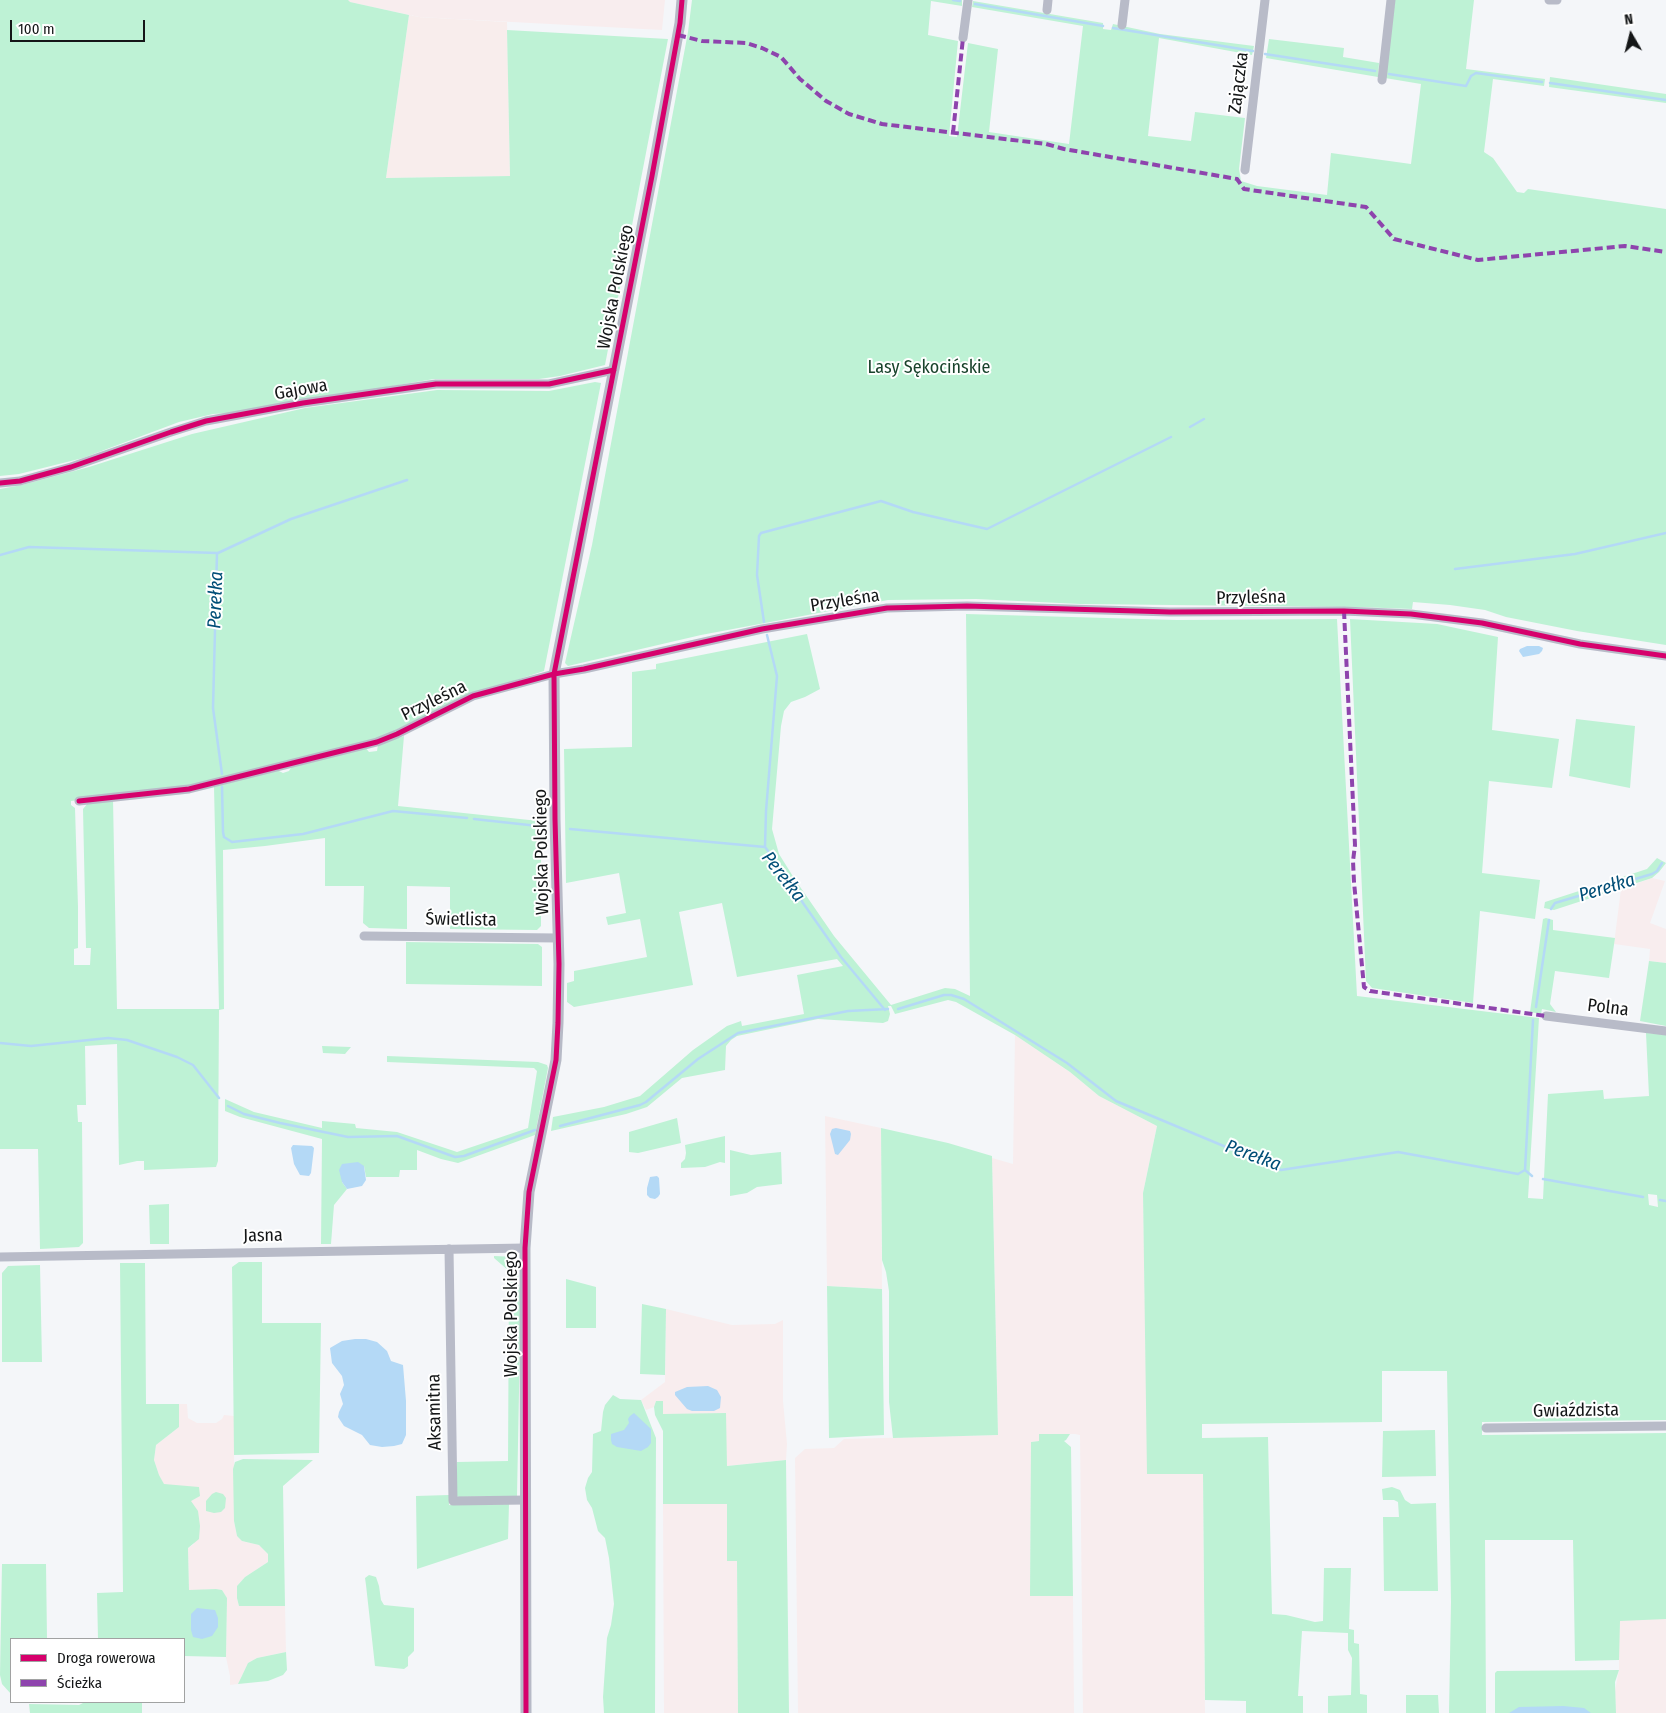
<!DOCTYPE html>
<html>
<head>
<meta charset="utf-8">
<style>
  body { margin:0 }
  #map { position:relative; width:1666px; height:1713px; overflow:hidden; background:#f4f6f9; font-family:"Fira Sans Condensed",sans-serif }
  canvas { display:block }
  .legend { position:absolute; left:10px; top:1638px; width:175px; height:65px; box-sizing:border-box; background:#fff; border:1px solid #a1a2a2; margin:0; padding:6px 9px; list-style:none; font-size:15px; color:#141617 }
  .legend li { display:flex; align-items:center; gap:10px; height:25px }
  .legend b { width:25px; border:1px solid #a1a2a2 }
  .north { position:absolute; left:1606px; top:10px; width:50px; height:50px; -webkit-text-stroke:4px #fff; paint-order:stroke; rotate:352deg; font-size:14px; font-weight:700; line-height:20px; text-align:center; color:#141617 }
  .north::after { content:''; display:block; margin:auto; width:18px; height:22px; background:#141617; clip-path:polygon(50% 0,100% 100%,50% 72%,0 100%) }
  .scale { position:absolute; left:10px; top:20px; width:135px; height:22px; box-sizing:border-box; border:2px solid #141617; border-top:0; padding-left:6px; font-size:15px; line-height:18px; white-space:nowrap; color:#141617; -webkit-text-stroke:4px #fff; paint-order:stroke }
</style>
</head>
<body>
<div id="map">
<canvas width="1666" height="1713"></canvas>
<ul class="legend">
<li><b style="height:6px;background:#d6006c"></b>Droga rowerowa</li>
<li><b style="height:6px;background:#8e44ad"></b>Ścieżka</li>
</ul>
<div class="north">N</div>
<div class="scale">100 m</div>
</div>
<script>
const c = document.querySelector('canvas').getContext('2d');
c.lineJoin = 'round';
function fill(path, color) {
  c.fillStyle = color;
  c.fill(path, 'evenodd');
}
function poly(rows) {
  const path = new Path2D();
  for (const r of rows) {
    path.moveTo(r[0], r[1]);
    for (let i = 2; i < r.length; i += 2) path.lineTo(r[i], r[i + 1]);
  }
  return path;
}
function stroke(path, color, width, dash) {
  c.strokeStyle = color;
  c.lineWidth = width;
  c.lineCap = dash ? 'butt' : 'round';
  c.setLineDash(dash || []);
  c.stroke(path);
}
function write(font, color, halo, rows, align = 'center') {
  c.font = font + ' "Fira Sans Condensed",sans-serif';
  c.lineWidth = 4;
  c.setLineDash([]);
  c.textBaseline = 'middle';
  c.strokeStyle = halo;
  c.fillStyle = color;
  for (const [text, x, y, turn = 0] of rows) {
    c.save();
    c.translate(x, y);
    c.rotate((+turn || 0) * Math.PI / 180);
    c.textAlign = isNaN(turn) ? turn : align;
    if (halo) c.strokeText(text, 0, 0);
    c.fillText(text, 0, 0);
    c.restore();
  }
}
const commercial = poly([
  [409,15,419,17,507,22,510,176,386,178]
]);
const industrial = poly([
  [348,0,665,0,662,30,419,17,349,2],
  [1652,878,1665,881,1650,923,1666,929,1666,963,1649,961,1650,949,1614,944,1621,889],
  [1015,1035,1070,1072,1099,1096,1157,1126,1143,1193,1148,1474,1203,1474,1205,1713,1083,1713,1080,1435,1075,1434,1039,1434,1039,1441,1031,1442,1030,1596,1073,1596,1074,1713,798,1713,795,1458,805,1449,834,1448,844,1439,998,1435,992,1158,1013,1164],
  [825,1116,881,1128,882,1289,827,1286],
  [666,1309,732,1325,775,1324,783,1320,783,1401,787,1444,786,1460,727,1466,663,1414,656,1401,654,1407,646,1410,641,1400,665,1382],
  [179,1404,187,1404,188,1418,197,1423,216,1423,222,1419,224,1415,234,1416,234,1521,237,1536,242,1541,259,1545,268,1554,268,1562,245,1577,237,1586,237,1598,239,1606,285,1606,286,1652,257,1658,248,1663,238,1684,230,1685,230,1676,226,1657,227,1598,222,1590,216,1589,189,1591,188,1548,194,1544,159,1475,154,1460,156,1445,179,1427],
  [727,1503,727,1561,737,1561,738,1713,664,1713,663,1504],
  [1666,1591,1666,1713,1616,1713,1615,1691,1619,1670,1619,1621]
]);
const green = poly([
  [0,0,348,0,350,2,409,15,386,178,510,176,507,30,668,39,605,365,560,376,539,379,434,379,232,413,213,414,179,422,83,458,19,474,0,476],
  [692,0,962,0,962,6,931,1,928,35,958,41,949,136,957,137,968,43,998,49,989,132,1069,144,1083,26,972,7,973,1,1103,23,1103,29,1111,30,1113,24,1160,34,1254,46,1252,55,1159,38,1148,136,1191,141,1195,112,1245,118,1239,169,1241,181,1257,186,1327,195,1331,153,1411,164,1421,84,1385,78,1395,0,1474,0,1466,69,1545,79,1544,86,1493,79,1484,152,1493,158,1517,192,1524,193,1528,189,1666,209,1666,645,1577,631,1506,617,1485,610,1450,605,1413,602,1412,609,1357,607,1080,604,976,599,888,600,701,635,568,666,565,663,592,545,688,32],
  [1269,39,1344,48,1343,57,1379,63,1378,77,1266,58],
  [1550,77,1666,94,1666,103,1549,87],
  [595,382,601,383,544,671,464,697,377,739,189,787,71,801,71,805,75,808,78,907,78,948,74,949,74,965,90,965,91,948,86,948,83,809,88,803,113,799,117,1009,219,1009,214,787,277,770,283,773,289,771,292,766,365,747,369,752,377,751,378,745,404,736,398,806,548,822,547,834,541,839,541,926,537,930,450,929,450,887,407,886,407,929,369,928,363,923,364,886,325,886,325,838,265,846,223,850,224,1009,219,1010,218,1161,216,1167,144,1170,144,1161,137,1161,119,1165,117,1044,85,1046,86,1105,77,1105,78,1122,82,1122,83,1243,79,1247,40,1249,38,1149,0,1149,0,489,22,485,89,467,192,434,305,408,437,390,549,391],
  [966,614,1177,620,1337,619,1357,996,1539,1018,1528,1198,1543,1199,1548,1094,1603,1090,1604,1099,1649,1096,1646,1033,1666,1034,1666,1420,1482,1422,1482,1435,1666,1433,1666,1619,1620,1621,1619,1660,1575,1661,1573,1540,1485,1540,1486,1713,1449,1713,1451,1602,1447,1371,1382,1371,1382,1422,1202,1424,1202,1438,1268,1437,1272,1614,1286,1615,1315,1622,1323,1621,1324,1568,1351,1568,1349,1629,1354,1630,1354,1643,1359,1644,1360,1694,1367,1695,1367,1713,1328,1713,1328,1696,1351,1695,1352,1658,1348,1650,1348,1633,1302,1631,1298,1696,1303,1696,1303,1713,1246,1713,1246,1701,1205,1700,1203,1474,1147,1474,1143,1193,1157,1126,1099,1096,1070,1072,1015,1035,956,1002,948,1000,895,1014,891,1006,888,1006,890,1014,888,1021,883,1023,818,1019,737,1036,731,1040,726,1046,725,1070,682,1078,647,1107,626,1114,551,1131,553,1117,604,1107,640,1096,693,1050,727,1026,741,1021,742,1026,804,1014,797,975,843,966,837,959,737,977,722,903,679,912,693,985,574,1007,567,1002,567,983,574,981,574,971,647,957,640,919,608,925,606,917,626,913,619,873,566,883,564,749,632,747,632,672,656,669,656,664,807,634,820,689,805,697,791,702,784,711,781,726,772,829,779,854,794,878,834,936,891,1005,945,988,955,989,970,996],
  [1648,1194,1657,1195,1658,1207,1649,1205],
  [1350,619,1437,624,1498,637,1492,730,1559,739,1552,788,1489,781,1482,873,1540,880,1535,919,1480,911,1473,1003,1372,988,1366,981],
  [1576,719,1635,726,1630,788,1569,776],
  [1657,858,1666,863,1659,872,1652,878,1554,910,1544,908,1545,902,1647,869],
  [1546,918,1553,920,1553,930,1615,938,1609,978,1555,971,1550,1004,1556,1012,1542,1009,1541,1014,1530,1012,1543,919],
  [406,942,538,944,542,947,542,986,406,984],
  [1649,961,1666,963,1666,1026,1640,1021],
  [322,1046,351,1047,345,1054,323,1053],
  [387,1056,538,1062,547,1065,548,1068,535,1135,458,1163,441,1159,417,1150,417,1170,400,1170,399,1177,366,1177,364,1166,342,1182,347,1189,334,1205,331,1244,321,1244,322,1139,240,1117,225,1111,225,1099,254,1112,322,1128,322,1121,355,1124,356,1128,397,1132,457,1152,528,1128,537,1071,534,1068,387,1062],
  [677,1118,681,1143,638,1153,629,1152,629,1132],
  [881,1128,948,1143,992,1156,998,1435,893,1438,889,1402,889,1291,886,1272,882,1260],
  [725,1136,725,1163,720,1162,705,1167,681,1168,681,1163,685,1159,686,1153,685,1145],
  [730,1150,751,1155,781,1152,782,1184,757,1187,747,1193,730,1196],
  [169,1204,169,1244,150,1244,149,1205],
  [494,1256,517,1257,519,1287,521,1288,517,1496,459,1497,457,1496,457,1462,508,1461,509,1271,494,1258],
  [239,1262,262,1262,262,1323,321,1323,319,1453,234,1455,232,1267],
  [120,1263,145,1263,146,1404,179,1404,179,1427,156,1445,154,1460,159,1475,164,1484,199,1487,200,1496,191,1501,198,1511,200,1526,199,1539,188,1548,189,1590,216,1589,222,1590,227,1598,226,1657,184,1656,184,1639,98,1639,97,1593,123,1592],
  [40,1265,42,1362,2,1362,2,1273,8,1266],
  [566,1279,596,1287,596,1328,566,1328],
  [827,1286,882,1289,884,1435,829,1438],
  [642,1304,666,1309,665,1375,640,1374],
  [613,1395,620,1399,641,1400,656,1438,655,1713,604,1713,603,1697,607,1638,611,1625,614,1604,609,1558,605,1538,598,1531,592,1508,587,1500,585,1488,588,1478,592,1472,593,1434,601,1431,603,1412,605,1405],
  [656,1401,663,1401,663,1414,726,1413,727,1466,786,1460,789,1713,738,1713,737,1561,727,1561,727,1504,663,1504,663,1431,655,1415,654,1407],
  [1435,1430,1436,1476,1382,1477,1383,1431],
  [1039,1434,1070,1434,1066,1440,1064,1441,1071,1447,1073,1596,1030,1596,1031,1442,1039,1441],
  [243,1459,313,1460,283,1486,285,1606,239,1606,237,1598,237,1586,245,1577,268,1562,268,1554,259,1545,242,1541,237,1536,234,1521,233,1469,235,1462],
  [1392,1487,1400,1490,1405,1500,1411,1504,1436,1503,1438,1591,1384,1591,1383,1517,1399,1517,1398,1502,1394,1500,1383,1500,1382,1489],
  [216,1492,223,1494,226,1498,225,1508,221,1512,214,1513,206,1511,206,1501,212,1494],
  [449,1495,449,1505,509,1504,508,1539,417,1569,416,1496],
  [2,1564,46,1564,47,1639,11,1639,11,1694,2,1684,0,1675],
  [369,1575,376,1577,379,1586,381,1600,384,1605,414,1608,414,1651,408,1657,408,1666,404,1669,375,1666,366,1585,365,1578],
  [286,1652,287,1670,283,1675,268,1681,238,1684,248,1663,257,1658],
  [1619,1670,1615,1682,1616,1713,1495,1713,1495,1673,1497,1671],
  [1406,1695,1438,1695,1439,1713,1406,1713],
  [85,1702,142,1702,142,1713,30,1713,29,1704,79,1705]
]);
const water = poly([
  [1527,646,1539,646,1543,648,1542,651,1539,654,1523,657,1519,651,1520,649],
  [836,1128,850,1131,851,1134,850,1140,838,1155,835,1154,830,1134,832,1129],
  [293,1145,312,1146,314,1148,311,1173,309,1176,300,1175,294,1164,291,1148],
  [358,1162,364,1166,366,1180,362,1186,347,1189,342,1182,339,1170,342,1164],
  [657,1176,659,1178,660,1194,658,1197,655,1199,650,1198,647,1195,647,1188,650,1177],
  [355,1339,366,1339,377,1342,387,1351,391,1361,403,1365,406,1401,406,1435,402,1444,394,1446,382,1447,370,1445,362,1435,344,1426,338,1417,339,1412,343,1404,340,1394,344,1385,342,1376,332,1363,330,1348,342,1341],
  [708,1386,717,1390,721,1397,720,1408,714,1411,692,1411,687,1409,675,1395,675,1392,687,1387],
  [634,1413,651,1429,651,1443,648,1447,641,1451,617,1447,612,1444,611,1440,611,1434,624,1430,629,1423,628,1419,630,1416],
  [197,1608,215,1610,218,1618,218,1627,212,1636,202,1639,193,1637,191,1630,191,1614],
  [1563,1706,1584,1708,1591,1713,1509,1713,1519,1707]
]);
const stream = poly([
  [953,0,960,1],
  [975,4,1103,26],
  [1113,28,1253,51],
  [1265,54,1375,71],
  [1389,74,1466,86,1471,76,1476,73,1542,82],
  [1550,83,1666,100],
  [1190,427,1204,419],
  [218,553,291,519,407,480],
  [0,555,29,547,217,553,213,708,222,774],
  [1455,569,1575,554,1666,533],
  [764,622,757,575,759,536,761,533,881,501,913,512,987,529,1171,437],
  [222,787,223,832,224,837,232,842,303,834,393,811,467,818],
  [474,819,547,827],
  [570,829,765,847,784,872,803,903,841,957,885,1010],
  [765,847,766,811,777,676,767,635],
  [1551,909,1555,903,1652,874,1657,871,1662,863],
  [1536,1007,1549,920],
  [898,1009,944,995,951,995,964,999,1067,1063,1116,1101,1281,1170,1398,1152,1518,1174,1525,1170,1533,1020],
  [0,1043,31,1046,108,1038,127,1040,177,1057,193,1065,219,1098],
  [228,1106,244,1114,280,1123,348,1137,397,1136,455,1157,464,1156,535,1130],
  [560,1126,640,1105,646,1102,698,1059,738,1033,848,1011,888,1009],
  [1525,1170,1532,1176],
  [1543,1179,1643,1197],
  [1660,1200,1666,1201]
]);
const street = poly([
  [1549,0,1557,0],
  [1047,10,1048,0],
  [1122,25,1125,0],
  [963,38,968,0],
  [1382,80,1391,0],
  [1245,170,1265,0],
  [0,483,20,481,71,467,171,432,206,421,303,403,436,384,549,384,614,370],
  [79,801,189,789,377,742,397,734,473,696,554,674,584,669,762,629,887,608,967,606,1170,612,1344,611,1411,614,1482,623,1580,644,1666,656],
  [364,936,558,938],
  [1546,1016,1666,1031],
  [449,1249,453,1501,526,1500],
  [0,1257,525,1248],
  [1486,1428,1666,1426]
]);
const secondary = poly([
  [526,1713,525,1248,529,1192,556,1060,558,1023,559,964,555,819,554,674,652,176,680,23,682,0]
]);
const quiet = poly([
  [678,35,702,41,746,43,762,48,781,57,800,79,826,101,849,114,882,124,1046,144,1064,149,1237,179,1244,189,1366,207,1394,239,1478,260,1625,246,1666,252],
  [953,133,963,38],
  [1344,611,1355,845,1353,861,1354,882,1364,987,1370,991,1546,1016]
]);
const cycleway = poly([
  [0,483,20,481,71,467,171,432,206,421,303,403,436,384,549,384,614,370],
  [79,801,189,789,377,742,397,734,473,696,554,674,584,669,762,629,887,608,967,606,1170,612,1344,611,1411,614,1482,623,1580,644,1666,656],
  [526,1713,525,1248,529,1192,556,1060,558,1023,559,964,555,819,554,674,652,176,680,23,682,0]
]);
const streetNames = [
  ["Zajączka",1239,83,-83],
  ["Wojska Polskiego",616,287,-79],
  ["Gajowa",301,390,-10],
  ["Przyleśna",1251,598,-1],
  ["Przyleśna",845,601,-9],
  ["Przyleśna",434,701,-26],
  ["Wojska Polskiego",542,852,-91],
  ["Świetlista",461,920,1],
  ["Polna",1608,1008,7],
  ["Jasna",263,1236,-1],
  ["Wojska Polskiego",512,1314,-90],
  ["Gwiaździsta",1576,1411,-1],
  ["Aksamitna",435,1412,-91]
];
const parkNames = [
  ["Lasy Sękocińskie",929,368]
];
const waterNames = [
  ["Perełka",216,600,-88],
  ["Perełka",783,877,52],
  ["Perełka",1607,888,-17],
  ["Perełka",1253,1156,20]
];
fill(commercial, '#f8edec');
fill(industrial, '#f8edee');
fill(green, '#bef2d5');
fill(water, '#b4d9f6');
stroke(stream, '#b4d9f6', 2.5);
stroke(street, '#b8bbc8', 9);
stroke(secondary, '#b7bac7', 11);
stroke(quiet, '#8e44ad', 4, [8, 4]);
stroke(cycleway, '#d6006c', 5);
write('18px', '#141617', '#fff', streetNames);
write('18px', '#18432b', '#fff', parkNames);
write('italic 19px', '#004e77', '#fff', waterNames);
</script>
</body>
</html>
